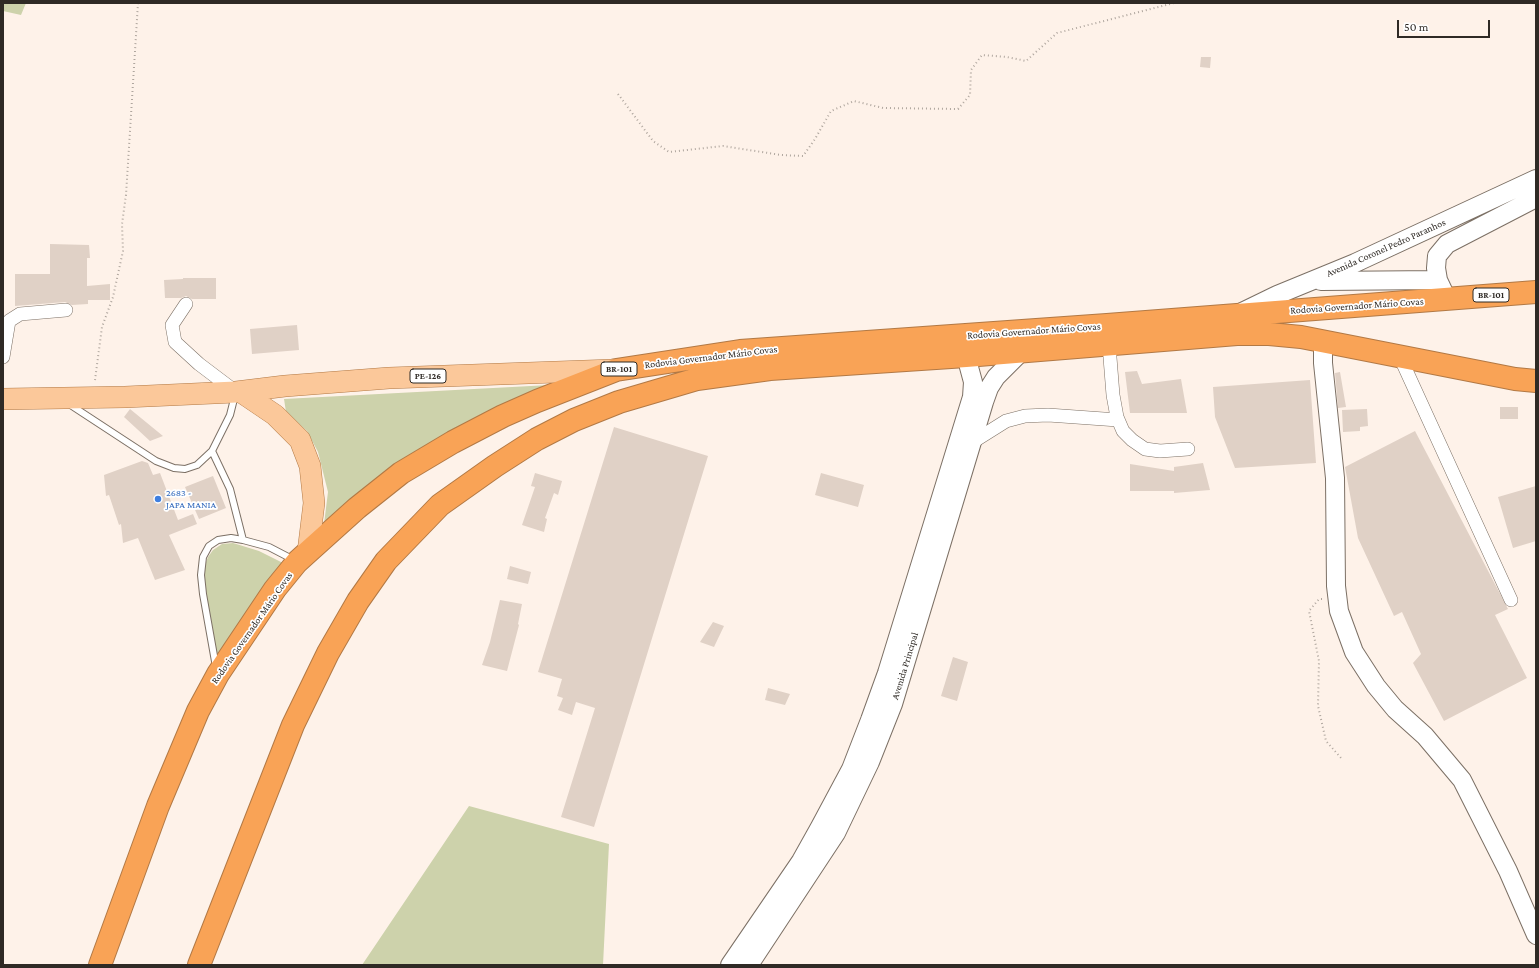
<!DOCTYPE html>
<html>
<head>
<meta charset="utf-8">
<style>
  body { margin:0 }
  #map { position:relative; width:1539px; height:968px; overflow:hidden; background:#fef2e9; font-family:"Crimson Pro",serif }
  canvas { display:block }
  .frame { position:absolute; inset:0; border:4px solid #2f2a25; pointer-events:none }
  .scale { position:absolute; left:1397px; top:20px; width:93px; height:18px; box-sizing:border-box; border:2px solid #2f2a25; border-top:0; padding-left:5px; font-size:12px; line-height:14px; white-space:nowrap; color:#2f2a25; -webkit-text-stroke:3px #fff; paint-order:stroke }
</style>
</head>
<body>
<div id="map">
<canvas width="1539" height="968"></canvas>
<div class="frame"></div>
<div class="scale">50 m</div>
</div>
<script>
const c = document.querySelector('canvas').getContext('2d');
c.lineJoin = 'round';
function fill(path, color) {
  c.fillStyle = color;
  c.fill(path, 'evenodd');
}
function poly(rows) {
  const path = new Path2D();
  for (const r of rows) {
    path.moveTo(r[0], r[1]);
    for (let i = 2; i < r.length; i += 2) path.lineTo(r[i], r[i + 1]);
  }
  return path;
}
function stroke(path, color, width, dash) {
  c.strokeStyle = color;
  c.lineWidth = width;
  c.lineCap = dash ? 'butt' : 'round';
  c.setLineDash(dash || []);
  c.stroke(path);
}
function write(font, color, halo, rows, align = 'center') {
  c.font = font + ' "Crimson Pro",serif';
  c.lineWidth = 3.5;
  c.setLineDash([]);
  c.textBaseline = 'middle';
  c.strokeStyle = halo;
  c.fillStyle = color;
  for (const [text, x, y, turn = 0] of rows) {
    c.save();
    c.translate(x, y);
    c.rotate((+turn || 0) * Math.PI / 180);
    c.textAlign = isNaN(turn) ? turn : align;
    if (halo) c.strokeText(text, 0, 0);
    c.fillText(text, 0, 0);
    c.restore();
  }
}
const green = poly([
  [3,3,26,3,21,15,3,11],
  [569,384,323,532,328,492,318,452,307,431,286,412,284,399],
  [233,543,259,551,285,564,217,666,203,581,204,567,208,557,213,550,222,544],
  [469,806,609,844,603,965,362,965]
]);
const building = poly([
  [1201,57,1211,57,1210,68,1200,67],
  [50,244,89,245,90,258,87,258,87,286,110,284,110,300,88,300,88,304,72,305,65,302,15,306,15,274,50,274],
  [183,278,216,278,216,299,192,299,186,296,181,298,165,298,164,280,183,279],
  [297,325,299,350,252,354,250,329],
  [1137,371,1142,384,1181,379,1187,413,1130,413,1125,372],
  [1340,372,1346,407,1338,408,1335,373],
  [1310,380,1316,463,1235,468,1215,417,1213,387],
  [1500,407,1518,407,1518,419,1500,419],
  [130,409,163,436,150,441,124,417],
  [1367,409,1368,426,1360,427,1360,431,1343,432,1342,410],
  [614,427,708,456,594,827,561,817,595,708,576,702,572,715,558,710,563,698,557,696,562,679,538,672],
  [1415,431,1508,609,1495,615,1527,678,1444,721,1413,663,1421,654,1402,612,1394,616,1358,538,1345,467],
  [142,461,148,463,153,475,160,473,178,520,193,514,197,524,169,535,185,570,155,580,138,538,123,543,121,524,119,525,109,495,106,496,104,475],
  [1203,463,1210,490,1174,493,1174,491,1130,491,1130,464,1174,471,1174,467],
  [535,473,562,481,558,495,554,493,545,518,547,519,544,532,522,525,535,487,531,486],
  [821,473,864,485,858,507,815,495],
  [213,476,226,508,199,519,185,487],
  [1536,486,1536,541,1513,548,1498,497],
  [510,566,531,572,528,584,507,579],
  [500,600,522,604,518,624,519,625,507,671,482,665,490,642],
  [713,622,724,626,714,647,700,642],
  [953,657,968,662,957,701,941,696],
  [768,688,790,694,785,705,765,700]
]);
const path = poly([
  [618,94,653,141,669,152,723,146,781,155,803,156,815,139,831,111,854,101,883,108,958,109,970,95,971,70,982,55,1007,57,1026,61,1057,33,1174,3],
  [95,380,102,327,113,297,123,251,122,224,126,195,138,3],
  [1322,599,1319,599,1309,611,1319,661,1318,706,1326,741,1342,759]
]);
const lane = poly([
  [69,404,156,461,174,468,185,469,197,465,212,451,230,415,235,395],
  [212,451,230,489,243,540],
  [216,667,203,594,201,575,203,557,209,546,218,540,231,538,243,540,269,547,294,560]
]);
const street = poly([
  [186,304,172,325,175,342,199,364,236,392],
  [1109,345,1113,395,1117,417,1123,431,1132,440,1145,449,1160,451,1188,449],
  [3,357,9,321,20,314,66,310],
  [1400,357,1511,600],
  [971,443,1006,421,1025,416,1048,415,1118,420]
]);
const secondary = poly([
  [1321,281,1438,280],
  [1447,299,1438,280,1436,268,1437,256,1447,244,1536,198],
  [1242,312,1277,295,1355,263,1536,179],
  [1323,341,1323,363,1335,478,1336,586,1339,611,1354,652,1376,686,1395,709,1425,736,1462,780,1508,871,1536,935],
  [730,965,801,861,820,827,851,769,870,720,887,673,972,397,973,382,966,356],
  [749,965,836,833,870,762,893,704,984,402,989,388,996,377,1021,352]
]);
const primary = poly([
  [241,392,275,415,300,440,310,466,314,503,308,552],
  [3,399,125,397,236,392,285,386,389,378,612,370]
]);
const highway = poly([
  [100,965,158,806,198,711,218,674,275,589,297,562,308,552,357,508,401,473,453,442,503,416,537,401,616,370,740,351,1107,325,1536,292],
  [199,965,293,725,328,653,358,601,386,561,440,505,495,466,537,439,574,420,619,402,697,379,770,369,966,356,1237,334,1269,334,1301,337,1515,379,1536,381]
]);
const markers = [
  [158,499,4,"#3f7fe0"]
];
const shields = [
  [1491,295,36],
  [619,369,36],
  [428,376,36]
];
const shieldNames = [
  ["BR-101",1491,295],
  ["BR-101",619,369],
  ["PE-126",428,376]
];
const streetNames = [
  ["Avenida Coronel Pedro Paranhos",1386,248,-24],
  ["Rodovia Governador Mário Covas",1357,306,-4],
  ["Rodovia Governador Mário Covas",1034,331,-4],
  ["Rodovia Governador Mário Covas",711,357,-7],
  ["Rodovia Governador Mário Covas",252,628,-55],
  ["Avenida Principal",905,666,-73]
];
const shopNames = [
  ["2683 -",166,493],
  ["JAPA MANIA",166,505]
];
fill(green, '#cdd2ab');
fill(building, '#e0d1c6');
stroke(lane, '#7c7065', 8);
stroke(street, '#7c7065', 14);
stroke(secondary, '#7c7065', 20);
stroke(primary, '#b27945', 22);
stroke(highway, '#b27945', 24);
stroke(path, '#afa69e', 2, [1, 3]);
stroke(lane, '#fff', 6);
stroke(street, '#fff', 13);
stroke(secondary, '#fff', 18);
stroke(primary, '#fbc89a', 21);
stroke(highway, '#f9a356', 22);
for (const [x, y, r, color] of markers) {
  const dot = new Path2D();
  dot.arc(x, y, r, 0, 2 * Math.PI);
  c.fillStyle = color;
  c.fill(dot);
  stroke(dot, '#fff', 1.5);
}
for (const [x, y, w] of shields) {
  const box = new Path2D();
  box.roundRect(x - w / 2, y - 7, w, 14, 3);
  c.fillStyle = '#fff';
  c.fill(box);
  stroke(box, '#2f2a25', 1);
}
write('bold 9px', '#2f2a25', null, shieldNames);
write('10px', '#2f2a25', '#fff', streetNames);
write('10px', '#366cbe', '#fff', shopNames, 'left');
</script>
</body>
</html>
